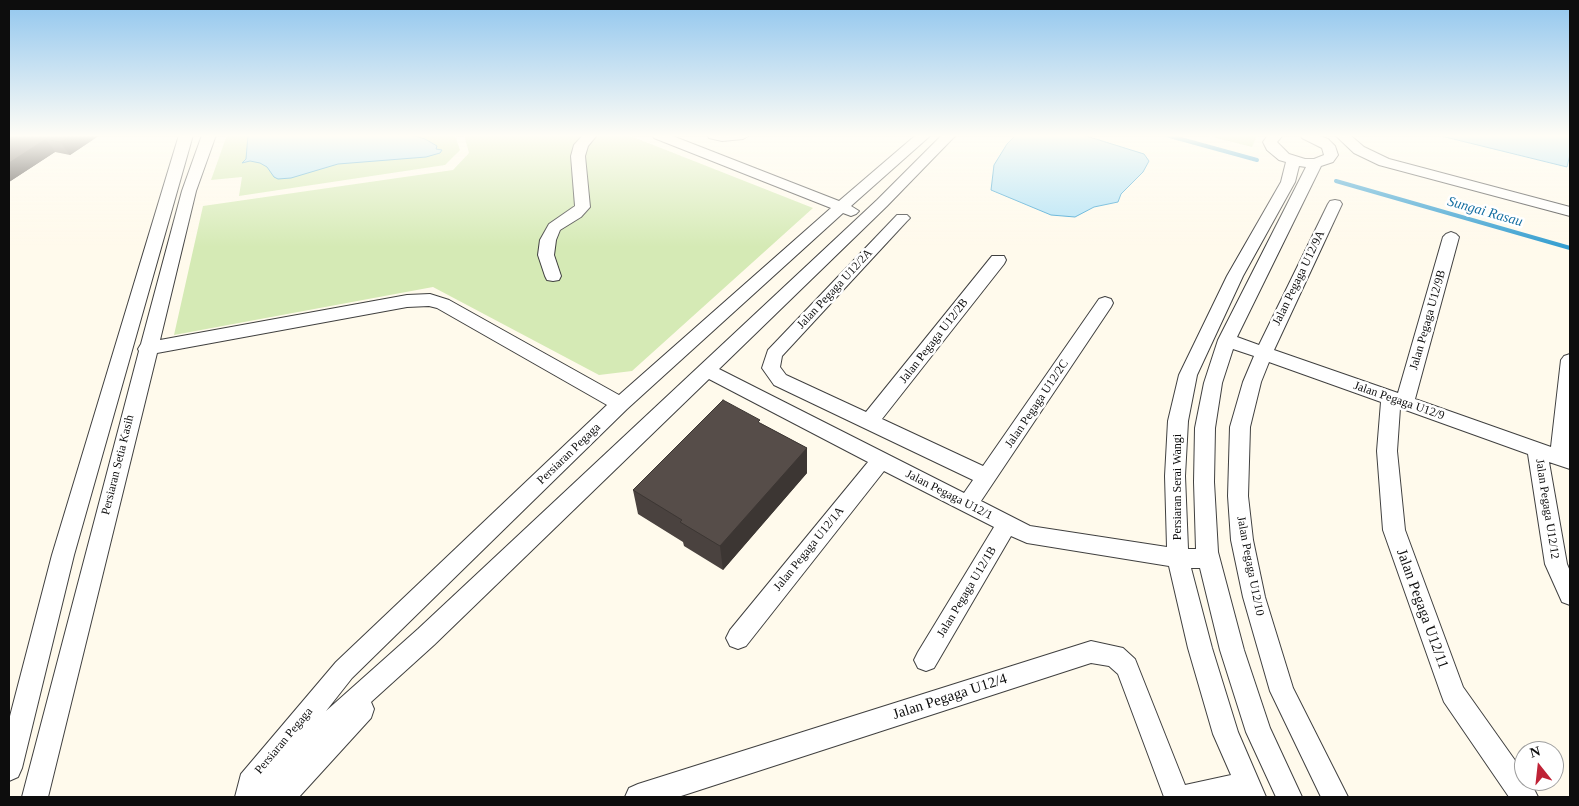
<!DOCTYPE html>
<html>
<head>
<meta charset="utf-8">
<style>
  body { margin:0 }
  #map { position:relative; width:1579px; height:806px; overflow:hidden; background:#fffaec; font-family:"Times New Roman",serif }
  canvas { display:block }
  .frame { position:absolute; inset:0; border:10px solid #0d0d0d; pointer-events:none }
  .north { position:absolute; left:1514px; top:741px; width:50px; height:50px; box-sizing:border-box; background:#fff; border:1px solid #9e9e9e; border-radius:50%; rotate:344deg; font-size:14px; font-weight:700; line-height:20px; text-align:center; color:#0d0d0d }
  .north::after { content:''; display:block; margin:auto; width:18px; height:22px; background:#bf2236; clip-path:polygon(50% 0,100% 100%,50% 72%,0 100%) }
</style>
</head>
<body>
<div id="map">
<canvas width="1579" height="806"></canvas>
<div class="frame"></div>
<div class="north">N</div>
</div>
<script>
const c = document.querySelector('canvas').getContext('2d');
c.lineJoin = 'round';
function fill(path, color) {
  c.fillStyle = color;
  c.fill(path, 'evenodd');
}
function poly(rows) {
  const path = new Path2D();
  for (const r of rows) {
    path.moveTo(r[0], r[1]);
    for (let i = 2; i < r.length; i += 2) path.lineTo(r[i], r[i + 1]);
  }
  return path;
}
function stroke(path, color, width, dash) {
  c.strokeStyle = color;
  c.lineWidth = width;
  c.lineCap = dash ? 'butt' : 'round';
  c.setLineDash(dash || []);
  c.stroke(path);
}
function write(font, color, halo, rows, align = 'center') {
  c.font = font + ' "Times New Roman",serif';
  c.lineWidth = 5;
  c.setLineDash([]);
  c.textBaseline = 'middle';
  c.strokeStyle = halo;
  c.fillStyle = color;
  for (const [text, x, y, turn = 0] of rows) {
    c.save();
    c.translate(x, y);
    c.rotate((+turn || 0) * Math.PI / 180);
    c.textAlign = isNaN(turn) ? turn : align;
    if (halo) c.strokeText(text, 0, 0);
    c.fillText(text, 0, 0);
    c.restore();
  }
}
const green = poly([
  [227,135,455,135,460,150,445,165,239,196,242,177,211,180],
  [464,135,628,135,813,208,632,371,599,375,433,287,174,335,203,206,453,170,469,153],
  [1205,135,1257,135,1252,147]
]);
const water = poly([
  [248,135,411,135,425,139,437,146,436,149,442,150,440,153,426,157,338,164,291,178,278,179,274,177,267,167,260,163,250,161,242,163,246,159,248,135],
  [1016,135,1083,135,1144,154,1149,161,1143,172,1121,194,1118,202,1094,207,1075,217,1051,215,991,190,994,165,1007,144,1016,135],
  [1437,135,1570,135,1570,154,1567,167,1437,135]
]);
const stream = poly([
  [1166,135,1257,160],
  [1336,181,1570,248]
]);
const minor = poly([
  [179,135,193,135,74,555,22,768,18,777,9,781,9,720,52,555,179,135],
  [202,135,216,135,196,191,160,340,407,295,430,294,449,300,619,395,831,208,654,138,652,135,670,135,839,201,916,135,931,135,851,206,859,211,856,214,851,216,843,213,627,409,352,678,326,711,418,629,877,200,942,135,956,135,887,206,719,369,964,493,973,480,774,385,762,368,768,350,897,215,907,215,910,218,907,221,782,356,780,367,786,375,866,412,992,256,1004,256,1006,260,1004,264,882,419,983,466,1099,299,1105,297,1111,299,1113,303,1111,307,981,501,1030,526,1167,547,1165,476,1168,421,1179,375,1227,276,1281,182,1286,162,1279,160,1267,150,1263,142,1268,135,1283,135,1277,142,1289,154,1305,159,1314,159,1324,155,1322,148,1302,138,1300,135,1317,135,1328,139,1335,146,1338,155,1333,162,1321,166,1237,337,1259,345,1328,204,1330,201,1335,200,1340,201,1342,204,1274,350,1398,393,1443,237,1446,234,1451,232,1456,234,1459,237,1415,399,1551,447,1561,360,1564,356,1570,354,1570,469,1549,462,1567,564,1570,571,1570,605,1562,602,1545,564,1528,454,1400,408,1397,451,1405,530,1463,687,1524,773,1524,781,1530,781,1538,797,1509,797,1444,702,1441,694,1383,530,1377,451,1381,402,1269,362,1261,382,1250,427,1248,496,1253,540,1265,597,1293,688,1348,797,1321,797,1270,691,1243,597,1231,540,1228,496,1230,427,1243,382,1254,356,1233,349,1222,383,1215,428,1214,482,1218,552,1244,650,1270,728,1302,797,1276,797,1246,732,1220,650,1200,568,1191,568,1212,648,1238,732,1266,797,1164,797,1118,674,1109,666,1091,663,678,797,625,797,629,788,638,784,1091,641,1123,648,1135,659,1185,785,1231,775,1213,734,1188,648,1169,566,1027,543,1011,536,934,668,926,671,918,668,914,660,918,652,994,527,884,471,746,646,738,649,730,646,726,638,730,630,868,462,709,379,434,645,371,702,374,709,371,718,299,797,235,797,241,774,336,662,607,405,437,308,429,306,407,307,157,353,48,797,22,797,139,351,138,349,141,344,182,191,202,135],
  [1299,166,1306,167,1218,340,1204,383,1195,428,1194,482,1196,549,1188,549,1185,476,1188,421,1197,375,1243,276,1295,182,1299,166],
  [583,135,597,135,588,146,585,156,590,207,581,217,560,230,556,240,554,255,561,276,559,280,553,281,547,280,545,276,538,255,540,240,549,224,575,206,571,156,574,145,583,135],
  [707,135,750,135,743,139,722,141,709,138,707,135],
  [1335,135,1350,135,1364,147,1389,159,1570,207,1570,216,1379,165,1354,153,1335,135]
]);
const wall = poly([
  [9,135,100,135,70,155,55,152,9,182],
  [760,423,807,448,807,473,723,570,684,546,683,542,638,514,633,490]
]);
const shadedWall = poly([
  [72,135,100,135,70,155,60,142],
  [46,139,55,152,9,182,9,163],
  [807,448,807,473,723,570,720,546]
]);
const building = poly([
  [9,135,72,135,60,142,46,139,9,163,9,135],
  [723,400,760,420,758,422,807,448,720,546,680,522,682,520,633,490,723,400]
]);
const streetNames = [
  ["Jalan Pegaga U12/9A",1299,278,-64],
  ["Jalan Pegaga U12/2A",835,289,-47],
  ["Jalan Pegaga U12/9B",1428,320,-74],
  ["Jalan Pegaga U12/2B",934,341,-52],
  ["Jalan Pegaga U12/9",1399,401,19],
  ["Jalan Pegaga U12/2C",1037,404,-56],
  ["Persiaran Pegaga",569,454,-44],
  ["Persiaran Setia Kasih",118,465,-76],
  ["Persiaran Serai Wangi",1178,487,-90],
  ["Jalan Pegaga U12/1",949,495,27],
  ["Jalan Pegaga U12/12",1547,509,81],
  ["Jalan Pegaga U12/1A",809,549,-51],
  ["Jalan Pegaga U12/10",1250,566,79],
  ["Jalan Pegaga U12/1B",967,592,-59],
  ["Persiaran Pegaga",284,741,-50]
];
const waterNames = [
  ["Sungai Rasau",1485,212,16]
];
const nearStreetnames = [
  ["Jalan Pegaga U12/11",1422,609,70],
  ["Jalan Pegaga U12/4",950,697,-18]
];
fill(green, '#d5eab5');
fill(water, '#b0e2f7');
stroke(water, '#359ed0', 1);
stroke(stream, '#359ed0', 4);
stroke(minor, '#404040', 2);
fill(minor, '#fff');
fill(wall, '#4a423f');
fill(shadedWall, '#3c3633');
fill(building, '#564d49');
stroke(building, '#3c3633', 1);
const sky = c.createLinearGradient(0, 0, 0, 247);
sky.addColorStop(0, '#91c6ee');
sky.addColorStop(0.55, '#fffdf6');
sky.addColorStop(1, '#fffdf600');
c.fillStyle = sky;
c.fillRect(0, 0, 1579, 247);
write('12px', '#0d0d0d', '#fff', streetNames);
write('italic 14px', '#146ea1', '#fff', waterNames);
write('15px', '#0d0d0d', '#fff', nearStreetnames);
</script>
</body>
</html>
